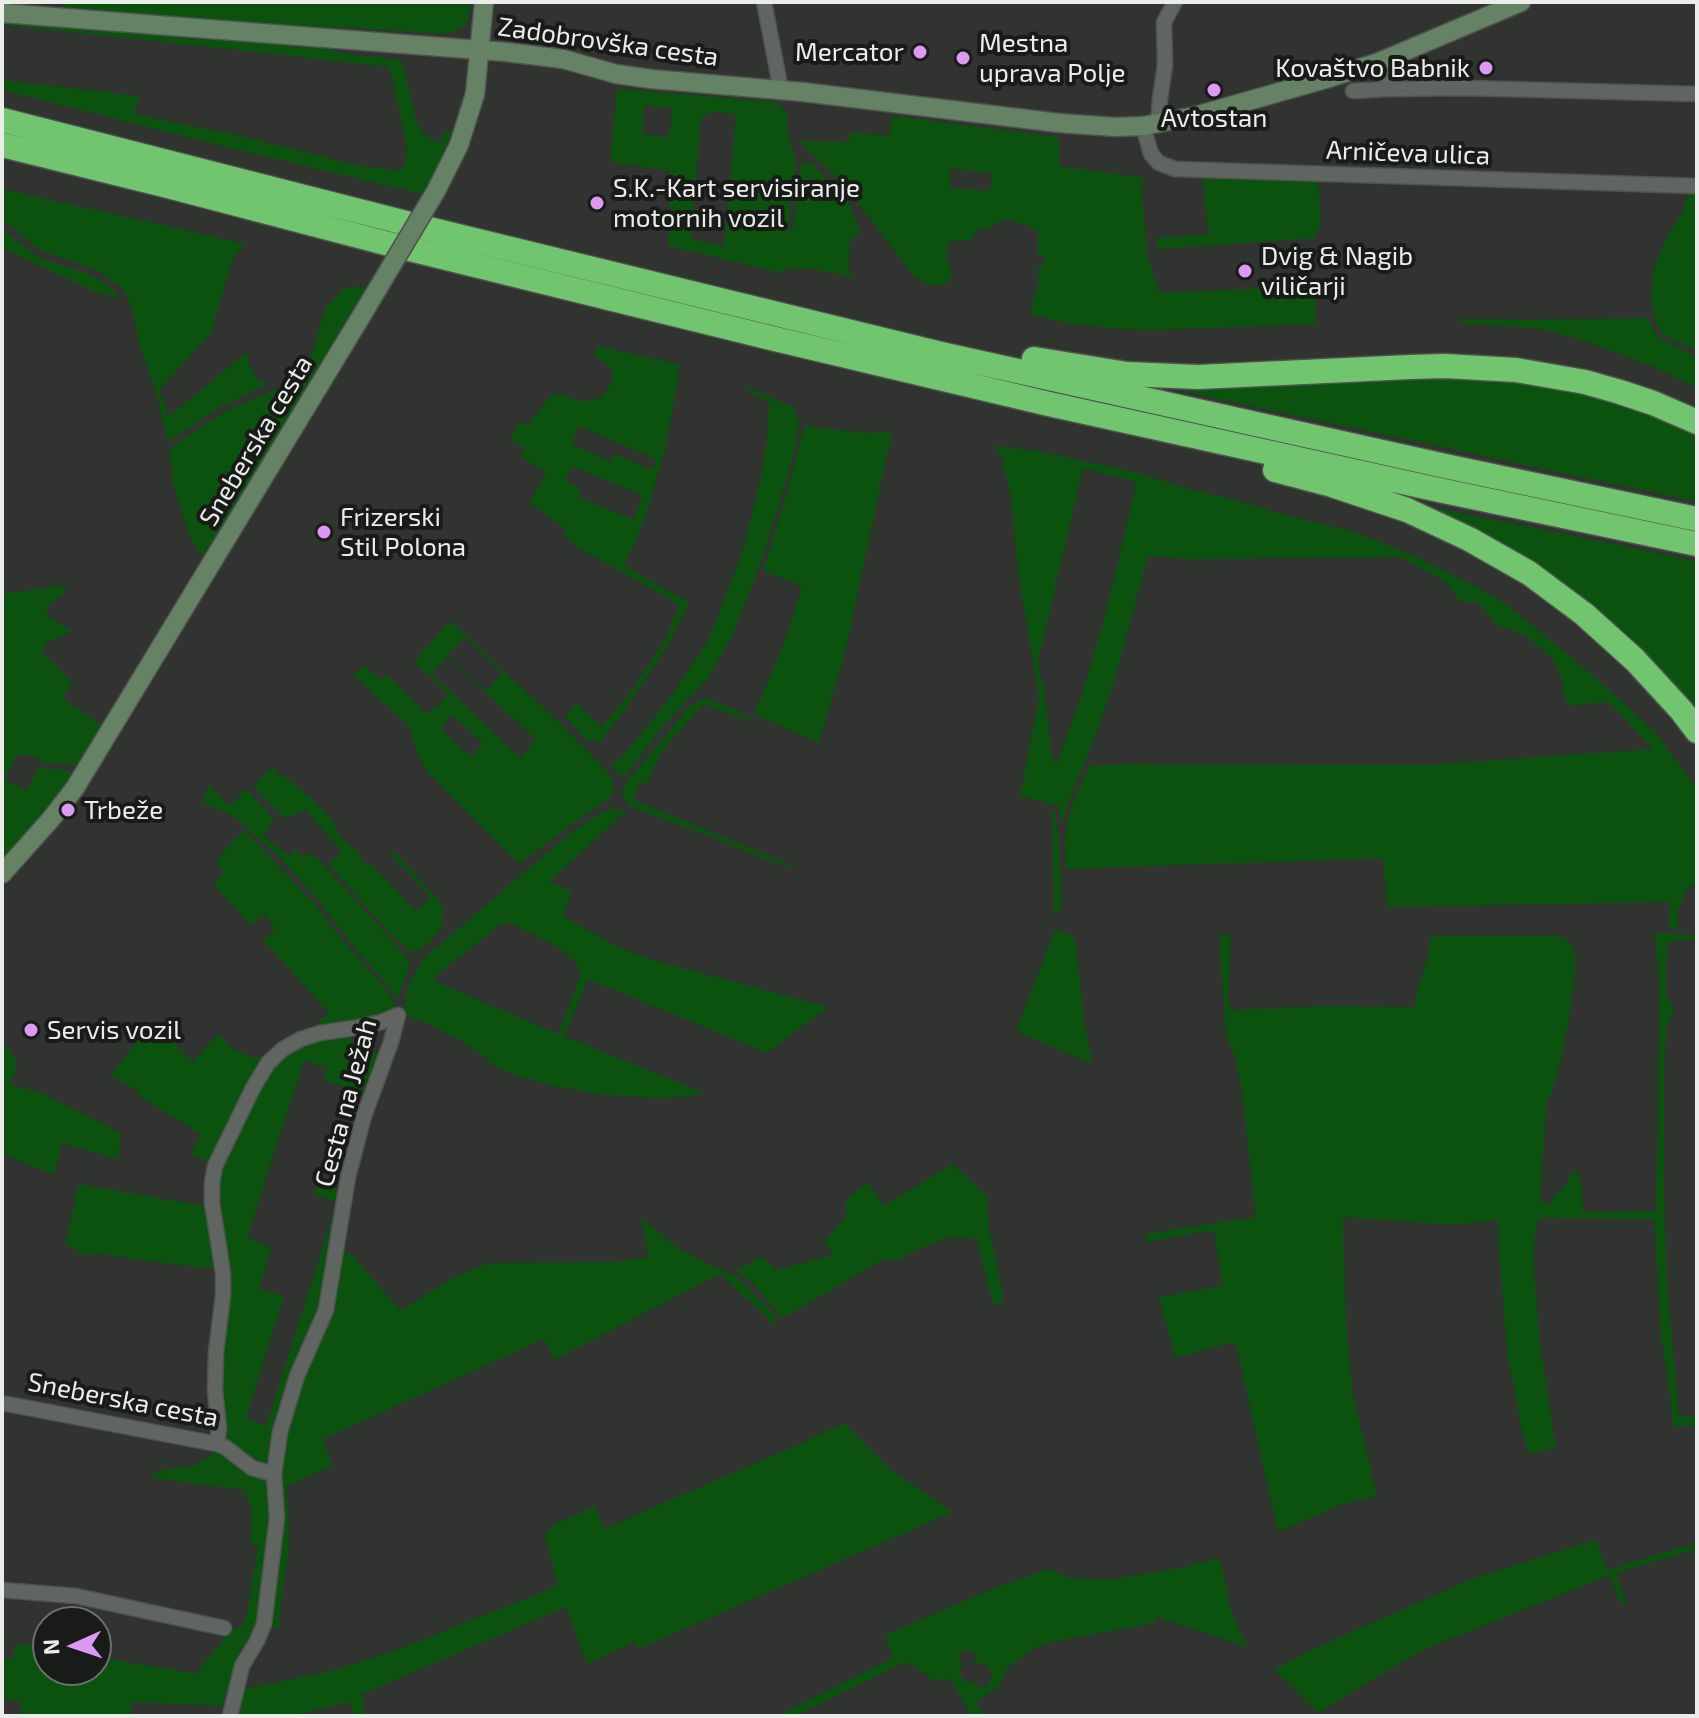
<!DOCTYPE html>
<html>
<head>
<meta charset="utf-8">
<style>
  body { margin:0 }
  #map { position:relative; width:1699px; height:1718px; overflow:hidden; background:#303330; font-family:"Exo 2",sans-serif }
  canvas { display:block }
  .frame { position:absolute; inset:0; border:4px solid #ebedeb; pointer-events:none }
  .north { position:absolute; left:32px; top:1606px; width:80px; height:80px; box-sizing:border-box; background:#191b19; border:2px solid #6d6f6d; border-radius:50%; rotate:267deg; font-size:22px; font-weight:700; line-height:32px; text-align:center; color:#ebedeb }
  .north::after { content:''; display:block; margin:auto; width:28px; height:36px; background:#dc99f4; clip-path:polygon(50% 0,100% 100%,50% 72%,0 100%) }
</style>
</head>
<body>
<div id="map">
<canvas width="1699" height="1718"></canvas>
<div class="frame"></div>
<div class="north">N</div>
</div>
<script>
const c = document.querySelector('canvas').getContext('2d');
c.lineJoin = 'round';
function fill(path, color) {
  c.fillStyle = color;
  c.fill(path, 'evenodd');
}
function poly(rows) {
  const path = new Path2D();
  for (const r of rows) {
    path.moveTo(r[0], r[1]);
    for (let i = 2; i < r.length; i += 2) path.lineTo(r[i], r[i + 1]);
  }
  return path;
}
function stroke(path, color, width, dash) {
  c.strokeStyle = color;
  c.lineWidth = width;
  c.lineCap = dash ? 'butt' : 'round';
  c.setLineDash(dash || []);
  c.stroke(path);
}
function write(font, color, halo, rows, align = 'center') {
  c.font = font + ' "Exo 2",sans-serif';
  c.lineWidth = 8;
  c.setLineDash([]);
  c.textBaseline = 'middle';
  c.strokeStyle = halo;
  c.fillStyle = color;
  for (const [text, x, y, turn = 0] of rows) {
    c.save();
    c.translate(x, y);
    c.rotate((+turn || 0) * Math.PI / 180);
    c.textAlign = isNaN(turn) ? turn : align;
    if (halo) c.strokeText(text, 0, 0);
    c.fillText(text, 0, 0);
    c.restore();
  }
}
const green = poly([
  [62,2,471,2,468,21,454,32,442,34,344,27,326,30,67,10],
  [2,22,330,49,335,52,394,59,402,61,417,123,421,131,438,144,447,130,452,132,432,179,422,194,230,148,2,90,2,78,9,81,139,96,135,113,143,116,233,134,357,165,400,171,406,163,407,149,391,73,388,67,165,42,2,25],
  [619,89,774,102,780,105,787,115,788,132,796,162,788,231,793,230,800,167,804,162,812,164,836,187,851,207,858,228,859,236,852,237,849,244,849,269,852,277,808,268,803,270,790,268,782,273,668,246,670,208,670,171,610,162,616,97],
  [645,105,673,109,669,137,642,134],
  [713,112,736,114,724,246,691,239,701,117],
  [892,116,1058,137,1060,166,1144,178,1142,194,1147,253,1159,293,1318,286,1315,324,1154,330,1120,329,1065,323,1029,314,1039,281,1038,266,1046,264,1046,259,1038,254,1038,232,1027,225,1002,219,991,228,981,227,970,240,951,241,947,247,947,261,952,272,951,279,948,283,937,286,927,284,915,277,844,185,799,141,849,142,850,132,889,136],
  [950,168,992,173,990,191,950,188],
  [1202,174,1318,179,1321,229,1316,229,1316,238,1159,249,1155,238,1209,234],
  [2,189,246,244,234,256,214,321,213,331,159,390,169,416,249,351,248,363,259,381,269,383,219,408,168,442,155,389,140,346,132,308,123,288,96,270,40,250,19,233,2,219],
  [1697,189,1697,351,1665,336,1656,324,1651,300,1653,277,1656,261,1669,234,1683,211,1689,191],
  [2,229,38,257,86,273,105,283,122,298,95,292,2,248],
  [352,286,370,288,207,555,199,553,189,535,174,486,169,451,176,444,228,410,277,389,290,393,311,356,326,307,343,289],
  [1648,318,1654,332,1661,339,1697,357,1697,388,1654,367,1588,342,1543,329,1462,323,1455,319,1531,320],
  [596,346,679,364,677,387,664,453,642,527,624,565,655,584,688,601,687,608,666,648,627,707,599,743,593,738,589,743,565,716,577,704,602,727,635,686,664,641,680,605,577,547,564,536,567,530,529,502,547,473,521,457,525,449,510,438,519,422,528,425,553,393,582,401,601,398,612,383,613,373,609,366,594,356],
  [579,426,656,459,653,470,615,454,611,462,572,444],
  [572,466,642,495,635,520,579,498,580,490,565,480],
  [1455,376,1513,380,1563,388,1630,405,1697,432,1697,502,1168,388,1168,385],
  [747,387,795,408,795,414,800,422,788,475,760,565,731,638,708,678,657,733,626,775,619,775,612,767,631,746,672,695,706,644,718,616,743,550,759,486,767,438,769,402,743,388],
  [804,426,865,433,892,432,845,652,819,743,754,714,786,638,802,588,798,584,763,571,787,493],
  [994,445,1042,452,1135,472,1188,489,1232,499,1285,515,1355,532,1415,556,1469,583,1506,604,1594,676,1656,733,1697,788,1697,887,1689,885,1678,910,1678,929,1668,928,1671,908,1669,902,1387,907,1383,858,1066,869,1065,838,1068,821,1072,805,1089,766,1125,764,1427,765,1653,749,1609,702,1567,706,1560,674,1552,658,1525,635,1497,625,1478,602,1460,602,1445,581,1400,557,1188,559,1148,556,1113,686,1095,737,1068,803,1063,821,1061,822,1059,806,1020,796,1039,697,1018,572,1012,503,1002,457],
  [1083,468,1134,481,1136,486,1108,604,1084,688,1056,766,1052,756,1045,695,1038,663],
  [1431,507,1697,561,1697,715,1430,510],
  [66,585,65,592,45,608,50,618,72,631,44,644,43,654,72,682,63,699,105,727,85,759,81,758,78,763,74,765,41,762,37,758,28,754,17,756,4,780,26,790,39,768,58,769,71,772,75,776,69,786,2,864,2,594],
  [450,621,563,726,610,775,613,785,613,793,608,799,568,827,521,863,512,857,426,770,417,752,410,727,353,675,364,665,381,680,387,675,427,714,437,707,448,694,414,662],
  [464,637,503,673,486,691,447,655],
  [447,657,536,739,520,758,431,673],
  [452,715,483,743,471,757,440,729],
  [704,699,714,701,739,712,761,725,704,704,668,744,657,760,647,784,639,782,634,800,794,866,788,866,764,859,712,837,642,811,631,806,624,800,622,791,624,785,691,705],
  [273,767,279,775,282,774,315,802,331,818,339,836,360,854,360,859,368,866,371,864,416,911,431,897,390,854,393,851,440,901,443,913,441,929,427,945,415,952,408,950,389,932,328,864,342,851,305,809,286,819,263,797,253,785],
  [208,784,230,806,246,789,274,819,263,836,289,856,295,849,303,858,309,853,319,860,407,957,409,966,398,998,355,948,313,894,279,857,233,816,203,802],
  [612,808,626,811,549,882,572,891,563,916,616,946,649,959,828,1007,767,1053,588,979,564,1036,704,1093,683,1097,656,1098,598,1094,550,1085,509,1073,496,1067,477,1051,458,1039,427,1023,407,1016,404,1009,408,985,425,957,572,832,600,813],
  [502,923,512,924,558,947,577,963,580,976,559,1032,556,1033,434,981,437,975],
  [1052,808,1055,812,1058,833,1062,899,1060,910,1054,917],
  [245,831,315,904,334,930,388,992,394,1002,395,1008,387,1018,310,1029,329,1013,263,940,276,929,264,914,251,926,214,885,224,873,216,862,234,840],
  [1055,930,1068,933,1073,937,1076,947,1084,1018,1092,1064,1016,1031],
  [1655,933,1697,935,1697,940,1669,941,1666,962,1666,994,1672,1005,1673,1015,1667,1026,1664,1066,1664,1194,1667,1281,1679,1416,1697,1417,1697,1426,1673,1426,1670,1393,1661,1336,1654,1219,1541,1218,1537,1222,1533,1253,1540,1344,1556,1448,1529,1454,1522,1430,1507,1352,1497,1220,1453,1225,1343,1217,1346,1327,1353,1395,1377,1496,1342,1504,1278,1532,1236,1344,1230,1343,1175,1358,1159,1297,1223,1286,1214,1232,1210,1231,1147,1242,1145,1234,1256,1217,1242,1093,1235,1057,1226,1034,1219,935,1231,935,1228,999,1232,1010,1327,1006,1415,1007,1416,994,1428,956,1431,936,1563,936,1564,939,1570,942,1575,951,1575,974,1568,1025,1557,1076,1551,1096,1547,1097,1540,1201,1549,1204,1556,1193,1565,1187,1571,1174,1576,1171,1580,1177,1582,1188,1583,1212,1618,1212,1656,1211,1659,1029,1659,977],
  [150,1024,167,1036,193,1062,218,1034,232,1048,250,1057,264,1058,212,1160,203,1160,191,1154,201,1134,137,1095,139,1091,110,1076],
  [354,1033,351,1039,356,1043,377,1053,385,1055,365,1095,324,1080,327,1067,304,1061,247,1237,271,1248,259,1289,284,1296,246,1418,266,1426,337,1202,314,1194,318,1180,337,1189,346,1184,335,1261,274,1461,268,1465,249,1461,230,1447,223,1423,220,1406,218,1166,256,1086,278,1058,300,1044],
  [2,1041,17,1061,14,1077,8,1084,44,1094,121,1133,118,1159,62,1143,54,1175,2,1154,2,1127,4,1123,2,1122],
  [952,1164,986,1195,989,1227,1004,1301,993,1305,977,1239,949,1237,909,1253,903,1258,892,1261,886,1258,783,1318,753,1283,735,1270,763,1257,776,1270,833,1255,824,1242,847,1216,845,1201,868,1182,884,1206],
  [79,1184,204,1206,210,1209,219,1264,213,1268,202,1268,99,1254,81,1255,76,1249,65,1244],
  [641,1218,679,1249,738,1278,772,1312,778,1320,771,1324,769,1319,720,1274,554,1360,544,1339,323,1439,332,1466,286,1486,289,1521,288,1556,282,1592,279,1628,271,1628,268,1625,281,1558,279,1482,286,1422,331,1308,344,1250,353,1256,401,1311,450,1279,489,1263,619,1262,649,1257],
  [844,1423,891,1470,953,1512,638,1649,634,1642,587,1664,566,1607,362,1694,365,1716,351,1716,354,1715,350,1702,291,1716,238,1716,242,1710,236,1691,334,1670,394,1651,555,1587,558,1584,545,1537,547,1532,554,1525,595,1506,604,1529,795,1446],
  [214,1452,224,1453,268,1480,273,1506,262,1615,232,1678,222,1706,132,1702,130,1716,21,1716,20,1700,2,1700,2,1659,13,1659,15,1643,48,1648,48,1670,96,1670,96,1657,198,1674,203,1664,235,1627,242,1627,247,1613,258,1546,250,1544,252,1513,245,1490,154,1478,152,1474,157,1471,196,1465],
  [1596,1540,1607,1570,1697,1543,1697,1549,1616,1573,1626,1603,1620,1604,1610,1575,1430,1647,1395,1666,1318,1713,1274,1669,1322,1645,1474,1578],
  [1220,1558,1230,1606,1238,1628,1248,1647,1156,1617,1155,1623,1046,1643,1033,1649,1005,1670,1004,1678,996,1689,976,1701,984,1716,972,1716,950,1679,933,1680,911,1663,903,1663,795,1716,777,1716,893,1658,885,1635,1000,1586,1049,1569,1070,1578,1108,1580,1181,1568],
  [970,1650,976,1654,974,1662,986,1665,992,1673,990,1683,985,1687,978,1687,975,1682,965,1682,959,1670,963,1665,959,1660,959,1652]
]);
const street = poly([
  [764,2,781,90],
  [1379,62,1388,89,1465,88,1697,94],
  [1353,91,1388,89],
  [1158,123,1160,99,1165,65,1164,22,1175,2],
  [1143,126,1151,154,1159,163,1175,169,1697,186],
  [2,1403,217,1444,225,1447,252,1468,274,1474],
  [217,1444,219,1428,215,1391,216,1352,223,1296,223,1273,212,1203,212,1183,215,1166,253,1088,268,1063,283,1049,301,1039,320,1033,354,1028,381,1022,398,1015,391,1042,364,1116,348,1177,326,1310,297,1376,280,1432,274,1474,277,1518,264,1624,257,1641,242,1666,230,1716],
  [2,1590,76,1596,224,1628]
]);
const secondary = poly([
  [2,13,506,52,563,59,616,74,651,79,803,92,1059,123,1115,127,1143,126,1195,116,1329,78,1379,62,1521,2],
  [436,191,459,145,475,94,484,2],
  [2,874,51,819,75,788,362,315]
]);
const highway = poly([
  [2,120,441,232,941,354,1445,466,1697,519],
  [2,145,168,186,385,243,771,338,1049,404,1439,490,1697,544],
  [1034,359,1127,374,1198,377,1410,367,1445,366,1516,370,1585,382,1620,392,1653,403,1697,422],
  [1275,470,1332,485,1407,510,1469,539,1529,573,1584,614,1635,660,1681,710,1697,731]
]);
const secondaryBridge = poly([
  [362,315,436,191]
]);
const markers = [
  [920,52,8,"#dc99f4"],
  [963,58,8,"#dc99f4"],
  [1486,68,8,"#dc99f4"],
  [1214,90,8,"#dc99f4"],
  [597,203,8,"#dc99f4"],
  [1245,271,8,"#dc99f4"],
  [324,532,8,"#dc99f4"],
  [68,810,8,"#dc99f4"],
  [31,1030,8,"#dc99f4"]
];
const streetNames = [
  ["Zadobrovška cesta",608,42,8],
  ["Arničeva ulica",1408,153,2],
  ["Sneberska cesta",256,441,-59],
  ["Cesta na Ježah",346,1103,-75],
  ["Sneberska cesta",123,1400,11]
];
const poiNames = [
  ["Mestna",979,43],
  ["uprava Polje",979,73],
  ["Mercator",904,52,"right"],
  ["Kovaštvo Babnik",1470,68,"right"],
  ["Avtostan",1214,118,"center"],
  ["S.K.-Kart servisiranje",613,188],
  ["motornih vozil",613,218],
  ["Dvig & Nagib",1261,256],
  ["viličarji",1261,286],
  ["Frizerski",340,517],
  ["Stil Polona",340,547],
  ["Trbeže",84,810],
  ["Servis vozil",47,1030]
];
fill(green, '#0b520e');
stroke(street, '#4f524f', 17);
stroke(secondary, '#4f524f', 21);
stroke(highway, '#4f524f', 27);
stroke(street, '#616561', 14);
stroke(secondary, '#668265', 18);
stroke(highway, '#72c56f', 24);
stroke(secondaryBridge, '#4f524f', 21, []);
stroke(secondaryBridge, '#668265', 18);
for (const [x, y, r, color] of markers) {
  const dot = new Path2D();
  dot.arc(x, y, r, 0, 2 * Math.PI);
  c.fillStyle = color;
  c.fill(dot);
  stroke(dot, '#191b19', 3);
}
write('26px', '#ebedeb', '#191b19', streetNames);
write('26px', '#ebedeb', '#191b19', poiNames, 'left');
</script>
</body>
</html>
